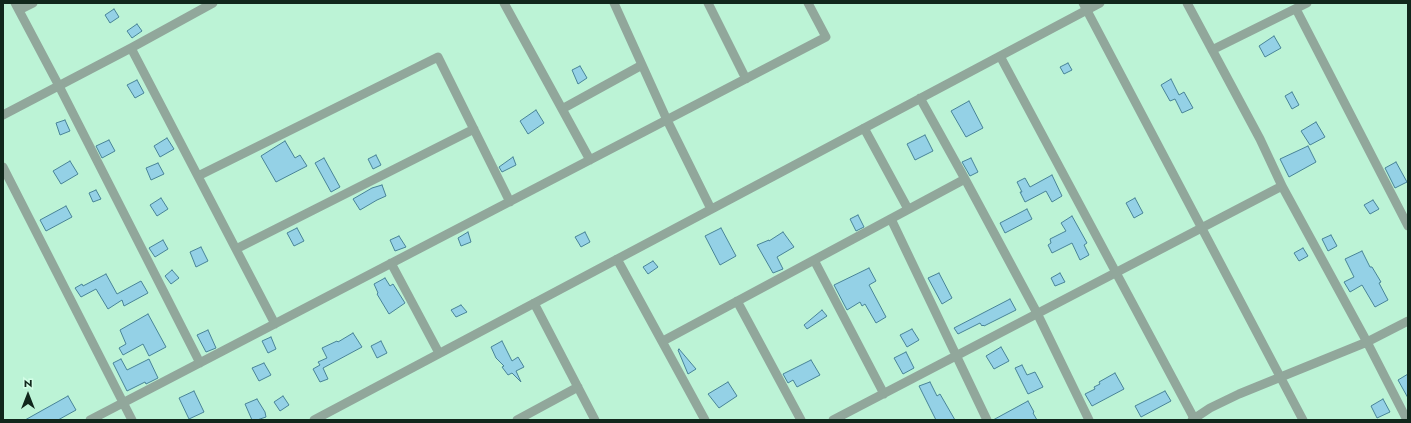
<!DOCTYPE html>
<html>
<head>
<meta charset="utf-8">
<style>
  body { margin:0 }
  #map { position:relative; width:1411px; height:423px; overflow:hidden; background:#bcf3d6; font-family:Jost,sans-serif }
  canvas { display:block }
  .frame { position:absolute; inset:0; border:4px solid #11271c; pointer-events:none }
  .north { position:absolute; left:8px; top:375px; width:40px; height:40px; -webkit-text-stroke:3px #d2fee6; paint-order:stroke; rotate:0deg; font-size:11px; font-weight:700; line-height:16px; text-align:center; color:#11271c }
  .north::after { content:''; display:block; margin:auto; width:14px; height:18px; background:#11271c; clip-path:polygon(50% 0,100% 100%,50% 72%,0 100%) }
</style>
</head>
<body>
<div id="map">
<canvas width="1411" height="423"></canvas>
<div class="frame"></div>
<div class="north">N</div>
</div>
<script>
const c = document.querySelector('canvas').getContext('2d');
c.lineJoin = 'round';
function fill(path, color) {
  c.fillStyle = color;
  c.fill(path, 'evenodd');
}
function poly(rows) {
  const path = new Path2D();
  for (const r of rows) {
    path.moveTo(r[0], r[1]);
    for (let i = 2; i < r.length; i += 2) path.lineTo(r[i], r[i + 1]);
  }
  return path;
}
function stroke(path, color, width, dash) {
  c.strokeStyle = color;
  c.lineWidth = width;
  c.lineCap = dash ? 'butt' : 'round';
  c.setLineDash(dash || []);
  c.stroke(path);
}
const building = poly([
  [114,9,119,17,110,23,105,15,114,9],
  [137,24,142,31,132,38,127,31,137,24],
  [1274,36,1281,48,1265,57,1259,46,1274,36],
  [1068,63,1072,70,1064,74,1060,67,1068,63],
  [580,66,587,78,578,84,572,70,580,66],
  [1171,79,1179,95,1184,92,1193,108,1182,113,1175,99,1170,101,1161,85,1171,79],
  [137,80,144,93,135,98,127,85,137,80],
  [1292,92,1299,105,1292,109,1285,96,1292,92],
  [969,101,983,128,966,137,951,111,969,101],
  [536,110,544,123,528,134,520,121,536,110],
  [65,120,70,131,60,135,56,123,65,120],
  [1316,122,1325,137,1310,145,1301,131,1316,122],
  [925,135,933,151,915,160,907,144,925,135],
  [167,138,174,149,160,157,154,146,167,138],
  [109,140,115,151,102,158,96,146,109,140],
  [285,141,295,158,300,155,307,166,276,182,261,156,285,141],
  [1308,146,1316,162,1289,177,1280,159,1308,146],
  [376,155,381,165,373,169,368,159,376,155],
  [513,157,516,165,502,172,499,167,513,157],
  [324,158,340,187,331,192,315,163,324,158],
  [971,158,978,172,970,176,962,162,971,158],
  [70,161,78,174,61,184,53,171,70,161],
  [1396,162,1407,182,1395,188,1385,168,1396,162],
  [158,163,164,174,151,180,146,168,158,163],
  [1052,175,1062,196,1052,202,1046,191,1025,202,1020,192,1022,192,1017,182,1025,178,1030,187,1052,175],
  [382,185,386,196,377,200,360,210,353,199,372,188,382,185],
  [96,190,101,199,93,202,89,193,96,190],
  [161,198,168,209,157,216,150,205,161,198],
  [1135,198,1143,213,1134,218,1126,203,1135,198],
  [1373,200,1379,209,1370,214,1364,205,1373,200],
  [66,206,72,217,46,231,40,220,66,206],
  [1027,209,1032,219,1005,233,1000,223,1027,209],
  [858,215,864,227,856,231,850,219,858,215],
  [1072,216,1087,243,1084,245,1089,255,1080,260,1072,243,1052,253,1048,245,1051,243,1050,239,1066,231,1061,223,1072,216],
  [297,228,304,241,294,246,287,233,297,228],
  [721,228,736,256,720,265,705,236,721,228],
  [468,232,471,242,461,246,458,238,468,232],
  [585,232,590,242,581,247,575,237,585,232],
  [783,232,794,247,777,257,783,269,773,273,757,245,769,240,769,241,783,232],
  [1331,235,1337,246,1328,251,1322,239,1331,235],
  [399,236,406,247,395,251,390,240,399,236],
  [163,240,168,249,155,257,149,248,163,240],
  [201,247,208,261,196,267,190,252,201,247],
  [1303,248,1308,256,1299,261,1294,253,1303,248],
  [1362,251,1370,267,1372,267,1381,282,1379,283,1388,300,1375,307,1362,285,1350,292,1344,282,1354,277,1345,259,1362,251],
  [653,261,658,267,648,274,643,267,653,261],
  [869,268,876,281,869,285,886,317,876,323,865,304,862,306,860,302,847,310,834,285,869,268],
  [172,270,179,278,171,284,165,276,172,270],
  [939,273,952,298,942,304,928,278,939,273],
  [1060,273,1065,282,1055,286,1051,278,1060,273],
  [106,274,117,294,141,281,148,293,124,306,122,300,108,309,96,289,81,297,75,288,82,284,83,286,106,274],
  [385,278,390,286,393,284,405,303,389,314,377,294,378,293,374,284,385,278],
  [1010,299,1016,310,984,326,983,325,982,326,980,323,958,334,954,328,1010,299],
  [461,305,467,312,456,317,451,310,461,305],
  [822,310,827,316,807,329,804,325,822,310],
  [148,314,166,347,149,356,143,344,123,355,119,348,126,344,120,330,148,314],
  [912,329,919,340,907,347,900,335,912,329],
  [208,330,216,348,206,352,197,335,208,330],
  [353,333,362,347,323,368,328,379,320,382,313,369,320,365,318,362,327,358,322,348,337,341,338,342,353,333],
  [271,337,276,349,268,353,262,341,271,337],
  [381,341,387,353,377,358,371,346,381,341],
  [502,341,512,361,518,357,524,367,516,371,521,382,512,373,508,375,502,367,504,366,496,358,491,347,502,341],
  [1001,347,1009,361,994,369,986,356,1001,347],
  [679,349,696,369,688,374,678,350,679,349],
  [906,352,914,368,903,374,894,358,906,352],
  [121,359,127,370,149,359,158,378,146,384,145,382,127,391,113,363,121,359],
  [811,360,820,375,797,387,793,380,788,383,783,374,811,360],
  [264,363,271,375,259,381,252,368,264,363],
  [1022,365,1027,375,1035,372,1043,387,1028,394,1015,368,1022,365],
  [1115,373,1124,389,1092,406,1085,394,1095,389,1094,387,1100,384,1099,382,1115,373],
  [1408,374,1408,398,1398,380,1408,374],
  [728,382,737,396,719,408,708,394,728,382],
  [930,382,937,396,940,394,955,420,936,420,919,386,930,382],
  [194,391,204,412,189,419,179,398,194,391],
  [1165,391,1171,401,1141,417,1135,406,1165,391],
  [68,396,76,410,58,420,25,420,68,396],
  [283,396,289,405,280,411,274,402,283,396],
  [257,399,265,412,266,417,257,420,252,420,245,404,257,399],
  [1383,399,1390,412,1377,418,1371,406,1383,399],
  [1028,401,1034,412,1033,413,1037,420,993,420,1028,401]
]);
const minor = poly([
  [15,3,59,86,200,363],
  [504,3,590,160],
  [614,3,667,120,711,209],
  [708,3,746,79],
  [1083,3,1303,420],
  [1187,3,1260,139,1282,186,1367,342,1407,420],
  [1296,9,1408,226],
  [19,10,33,3],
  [131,48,275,324],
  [1212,50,1307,3],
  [1000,56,1195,420],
  [920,98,965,179,1037,313,1089,420],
  [562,109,642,65],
  [3,115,131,48,213,3],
  [864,128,908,209],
  [3,167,132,420],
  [198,176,438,57,510,202],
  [891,219,987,420],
  [236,249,474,129],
  [617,259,705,420],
  [814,260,884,394],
  [391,263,439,353],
  [737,301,801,420],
  [534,303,595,420],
  [663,341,965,179],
  [90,420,826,37,808,3],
  [314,420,1100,3],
  [517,420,578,387],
  [833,420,1282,186],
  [1192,420,1210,408,1239,394,1367,342,1408,321]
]);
fill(building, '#94d1e6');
stroke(building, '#488397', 1);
stroke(minor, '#91a79b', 9);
</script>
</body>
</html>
